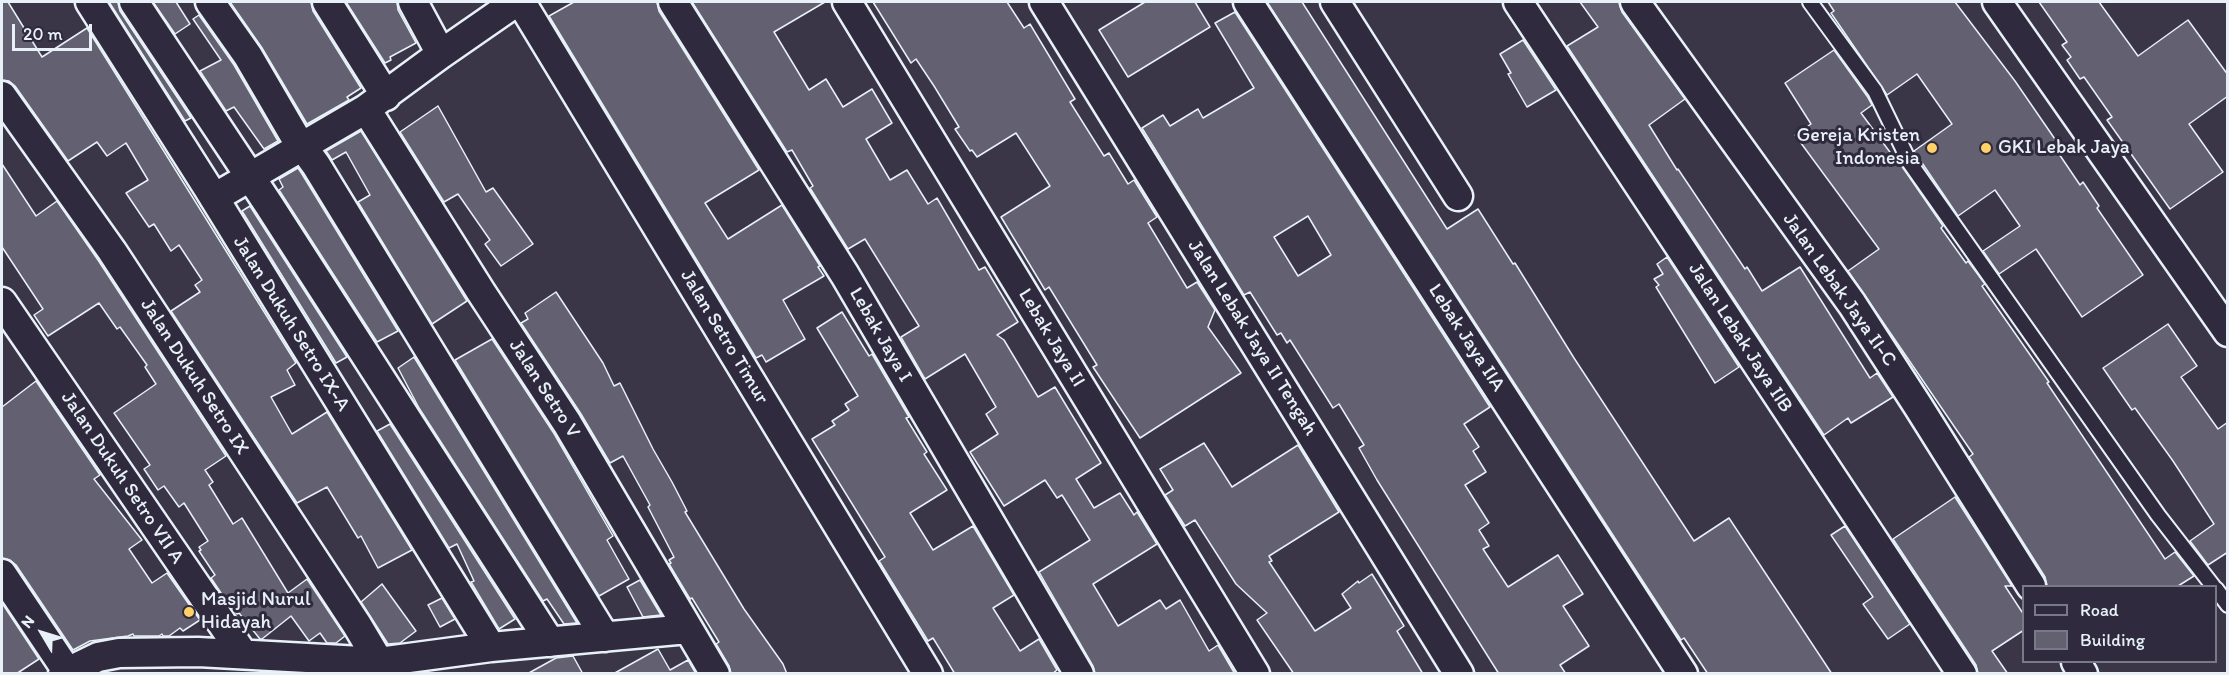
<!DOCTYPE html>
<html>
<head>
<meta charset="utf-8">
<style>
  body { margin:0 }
  #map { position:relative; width:2229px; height:675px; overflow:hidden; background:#3a3648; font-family:Itim,sans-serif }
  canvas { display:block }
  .frame { position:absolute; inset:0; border:3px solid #e8f1f8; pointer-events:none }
  .legend { position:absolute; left:2022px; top:585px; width:195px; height:78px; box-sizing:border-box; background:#2f2a3d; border:2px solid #797a88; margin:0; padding:8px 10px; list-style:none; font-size:18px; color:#e8f1f8 }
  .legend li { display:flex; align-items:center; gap:12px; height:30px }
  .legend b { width:30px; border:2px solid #797a88 }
  .north { position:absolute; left:12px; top:603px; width:60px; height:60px; -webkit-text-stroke:4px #2f2a3d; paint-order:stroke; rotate:308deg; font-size:16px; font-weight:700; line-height:24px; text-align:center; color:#e8f1f8 }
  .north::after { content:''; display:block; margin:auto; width:21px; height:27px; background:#e8f1f8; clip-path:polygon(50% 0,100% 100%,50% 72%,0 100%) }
  .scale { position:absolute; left:12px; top:24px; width:80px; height:27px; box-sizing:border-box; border:3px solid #e8f1f8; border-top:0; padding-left:8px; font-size:18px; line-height:21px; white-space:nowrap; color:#e8f1f8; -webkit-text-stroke:4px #2f2a3d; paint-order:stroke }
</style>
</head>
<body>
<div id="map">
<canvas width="2229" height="675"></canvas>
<div class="frame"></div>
<ul class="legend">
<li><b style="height:8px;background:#2f2a3d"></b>Road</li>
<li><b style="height:16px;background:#636171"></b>Building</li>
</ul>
<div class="north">N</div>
<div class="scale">20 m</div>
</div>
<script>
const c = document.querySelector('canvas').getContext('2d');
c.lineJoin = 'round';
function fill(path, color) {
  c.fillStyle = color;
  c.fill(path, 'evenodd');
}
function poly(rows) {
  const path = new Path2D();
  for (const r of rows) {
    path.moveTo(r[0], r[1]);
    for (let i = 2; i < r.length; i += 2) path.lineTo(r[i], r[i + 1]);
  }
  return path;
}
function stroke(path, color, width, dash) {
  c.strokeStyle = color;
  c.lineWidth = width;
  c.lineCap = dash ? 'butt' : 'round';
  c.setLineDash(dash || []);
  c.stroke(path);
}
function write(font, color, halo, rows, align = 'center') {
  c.font = font + ' Itim,sans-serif';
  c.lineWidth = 6;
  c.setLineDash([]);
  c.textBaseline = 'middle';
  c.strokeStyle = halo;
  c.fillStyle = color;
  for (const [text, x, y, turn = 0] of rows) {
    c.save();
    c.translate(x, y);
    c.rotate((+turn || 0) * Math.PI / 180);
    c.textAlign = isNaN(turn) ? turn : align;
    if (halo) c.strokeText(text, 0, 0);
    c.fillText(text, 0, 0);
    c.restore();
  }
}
const building = poly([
  [2,2,8,2,42,57,87,28,296,363,287,370,295,385,271,397,292,434,327,412,412,550,378,568,361,536,358,538,327,487,297,503,171,311,200,292,195,285,202,280,179,245,171,251,154,224,149,227,126,193,148,180,126,143,107,156,97,142,68,161,15,86,9,81,2,80,2,2],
  [109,2,118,2,120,11,191,118,185,121,109,2],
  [153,2,176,2,190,24,175,34,153,2],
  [230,2,311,2,313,11,361,88,347,97,349,100,307,124,262,48,230,2],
  [346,2,397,2,398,10,416,43,390,57,391,60,385,63,346,2],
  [574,2,657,2,659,11,759,170,705,203,728,239,782,205,820,266,818,267,824,276,783,300,805,339,766,362,762,355,756,358,549,16,574,2],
  [692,2,825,2,774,32,809,90,826,79,843,107,872,89,892,123,866,139,890,180,907,170,928,204,937,198,979,270,985,267,1018,322,997,335,1004,340,1038,397,1055,387,1101,463,1076,479,1094,508,1120,493,1134,515,1137,512,1157,544,1093,584,1118,626,1160,600,1166,609,1180,600,1209,651,1218,645,1235,674,1095,674,1093,666,1039,572,1090,540,1062,495,1057,498,1045,480,1004,506,970,452,998,434,986,414,996,407,965,354,925,379,901,337,919,326,865,239,848,249,810,188,813,186,792,150,787,152,692,2],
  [873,2,1007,2,1024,28,1030,24,1075,99,1070,102,1104,156,1109,153,1128,184,1134,180,1157,217,1148,223,1187,288,1197,282,1215,310,1208,327,1241,373,1140,438,1093,367,1097,365,1049,287,1045,290,1001,217,1050,186,1016,133,977,157,972,150,970,151,955,129,959,127,934,86,916,59,911,63,873,2],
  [1145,2,1195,2,1210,27,1128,77,1099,30,1145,2],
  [1267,2,1302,2,1447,229,1478,209,1513,264,1515,263,1574,358,1694,541,1729,518,1832,674,1708,674,1684,638,1681,640,1267,2],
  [1580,2,1619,2,1622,12,1685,99,1649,125,1677,170,1678,169,1745,269,1747,267,1762,291,1800,267,1870,378,1877,373,1893,397,1851,423,1848,418,1824,435,1567,46,1598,27,1580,2],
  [1828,2,1955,2,2015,81,2059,145,2055,148,2080,185,2083,182,2099,206,2097,208,2143,275,2082,317,2036,249,1999,274,1983,251,2020,226,1995,190,1958,216,1914,151,1952,124,1917,74,1887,95,1831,13,1834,11,1828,2],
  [2039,2,2099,2,2138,56,2188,20,2228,75,2228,96,2189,124,2223,172,2170,209,2107,120,2112,117,2084,77,2080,79,2067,60,2071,57,2062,45,2067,42,2039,2],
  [1235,12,1490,407,1464,424,1479,447,1473,451,1486,472,1465,485,1489,523,1479,530,1489,546,1483,549,1508,587,1558,555,1583,594,1563,606,1589,646,1560,665,1566,674,1499,674,1377,480,1359,448,1364,445,1339,404,1333,408,1290,340,1287,343,1281,333,1277,335,1250,292,1244,295,1142,128,1163,115,1170,126,1198,109,1203,118,1254,88,1215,23,1235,12],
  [1308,216,1331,255,1298,276,1274,237,1308,216],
  [199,15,234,65,278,141,264,149,234,107,226,111,200,71,221,60,193,19,199,15],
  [1523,40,1556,90,1527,107,1508,74,1511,73,1500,54,1523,40],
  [1834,50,1867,96,1872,105,1861,113,1898,163,1899,162,1943,226,1941,228,1966,263,1968,261,1985,284,1982,286,2049,382,2047,383,2165,559,2175,552,2194,576,2178,586,2047,586,2045,577,1969,457,1973,454,1848,271,1879,249,1795,135,1811,124,1785,83,1834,50],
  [438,106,486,192,493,188,533,244,501,266,485,244,490,240,458,194,444,202,400,132,438,106],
  [361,131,467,301,432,324,358,202,370,195,346,152,332,160,326,151,361,131],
  [2,164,36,216,57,201,98,260,226,456,205,470,213,482,209,485,233,524,242,518,288,593,307,579,345,636,336,643,327,643,320,633,309,641,291,616,262,639,260,639,239,613,237,614,227,602,211,578,215,575,199,551,201,550,199,547,208,541,184,503,179,507,164,486,158,490,144,469,150,465,114,413,156,384,145,367,147,365,120,327,117,329,99,303,48,336,34,315,43,309,2,247,2,164],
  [298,168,302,174,398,331,377,342,279,190,283,187,279,179,298,168],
  [250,206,255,214,347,357,336,363,242,211,250,206],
  [1667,257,1739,367,1715,383,1656,287,1659,285,1654,279,1663,274,1657,264,1667,257],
  [556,292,603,363,614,386,620,383,653,449,672,482,687,511,685,512,744,609,783,664,787,674,731,674,729,666,716,644,719,642,692,598,690,599,669,564,671,563,669,560,674,557,648,507,650,505,623,456,610,463,581,414,521,323,528,319,525,313,556,292],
  [842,312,869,356,872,354,909,417,906,418,927,452,924,454,947,490,910,513,933,550,973,526,1014,595,993,608,1020,651,1039,639,1057,670,1052,674,955,674,933,638,928,641,879,561,885,557,812,439,835,425,832,421,849,410,845,404,858,396,817,328,842,312],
  [2168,324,2197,366,2181,377,2218,429,2228,422,2228,552,2208,565,2190,541,2214,524,2173,461,2135,408,2132,410,2103,368,2168,324],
  [492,339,553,432,613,536,607,540,629,579,599,596,455,360,492,339],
  [414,357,577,623,564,624,547,599,543,601,419,408,398,368,414,357],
  [36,381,100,475,94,479,142,540,129,549,152,583,167,573,200,620,183,631,180,628,169,636,163,636,162,634,159,636,134,636,133,634,128,636,90,641,73,650,16,565,10,560,2,558,2,407,36,381],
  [390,424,515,619,499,629,471,582,474,581,457,544,449,548,377,431,390,424],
  [1204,443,1232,487,1298,445,1339,512,1269,556,1272,561,1269,562,1315,631,1351,608,1342,594,1358,581,1359,583,1372,574,1404,626,1397,631,1423,674,1294,674,1257,620,1267,613,1236,584,1195,520,1185,526,1165,495,1173,490,1160,469,1204,443],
  [1955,497,2012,586,2005,586,2024,615,2024,630,1992,651,2008,674,1978,674,1976,665,1893,539,1955,497],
  [1845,526,1910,624,1888,639,1863,604,1873,597,1831,535,1845,526],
  [640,580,661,615,643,617,627,587,640,580],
  [382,584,416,631,400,643,388,644,361,602,382,584],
  [442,598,455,619,440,627,428,605,442,598],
  [2,603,39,659,16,674,2,674,2,603],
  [658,649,670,670,688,660,696,674,613,674,658,649],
  [573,656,583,674,527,674,556,658,573,656]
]);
const service = poly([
  [1810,2,1875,91,1910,163,2158,515,2213,586],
  [2216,589,2228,605]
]);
const minor = poly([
  [90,2,208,188,491,647],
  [134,2,269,205,550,642],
  [210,2,248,56,294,135,316,165,605,637],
  [327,2,386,96],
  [413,2,441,54],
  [521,2,928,674],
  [673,2,845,275,1079,674],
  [847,2,1255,674],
  [1044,2,1459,674],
  [1248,2,1683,674],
  [1335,2,1458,196],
  [1518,2,1962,674],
  [1635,2,1852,304,1918,406,2031,586],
  [1997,2,2228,332],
  [2,96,112,251,357,625,379,662],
  [366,109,481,292,567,423,715,674],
  [214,198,366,109,441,54,516,2],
  [2,302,243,654],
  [2,574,67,671],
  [2076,662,2083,674],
  [63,674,98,657,119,653,198,652,379,662,491,647,688,629]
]);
const markers = [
  [1932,148,6,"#ffd166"],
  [1986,148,6,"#ffd166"],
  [189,612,6,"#ffd166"]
];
const poiNames = [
  ["Gereja Kristen",1920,136,"right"],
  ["Indonesia",1920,159,"right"],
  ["GKI Lebak Jaya",1998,148],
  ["Masjid Nurul",201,600],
  ["Hidayah",201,623]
];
const streetNames = [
  ["Jalan Lebak Jaya II-C",1839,290,55],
  ["Jalan Dukuh Setro IX-A",291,324,58],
  ["Lebak Jaya I",880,335,60],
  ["Jalan Setro Timur",724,337,59],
  ["Lebak Jaya II",1051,338,59],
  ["Jalan Lebak Jaya II Tengah",1252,338,58],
  ["Lebak Jaya IIA",1466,338,57],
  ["Jalan Lebak Jaya IIB",1740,338,57],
  ["Jalan Dukuh Setro IX",194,377,57],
  ["Jalan Setro V",544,389,57],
  ["Jalan Dukuh Setro VII A",122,478,56]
];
fill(building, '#636171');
stroke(building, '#e8f1f8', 1.5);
stroke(service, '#e8f1f8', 18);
stroke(minor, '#e8f1f8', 33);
stroke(service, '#2f2a3d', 14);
stroke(minor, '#2f2a3d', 28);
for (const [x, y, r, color] of markers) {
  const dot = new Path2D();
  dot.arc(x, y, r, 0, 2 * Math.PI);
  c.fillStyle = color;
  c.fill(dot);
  stroke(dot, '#2f2a3d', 2);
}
write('20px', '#e8f1f8', '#2f2a3d', poiNames, 'left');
write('20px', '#e8f1f8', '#2f2a3d', streetNames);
</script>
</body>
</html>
